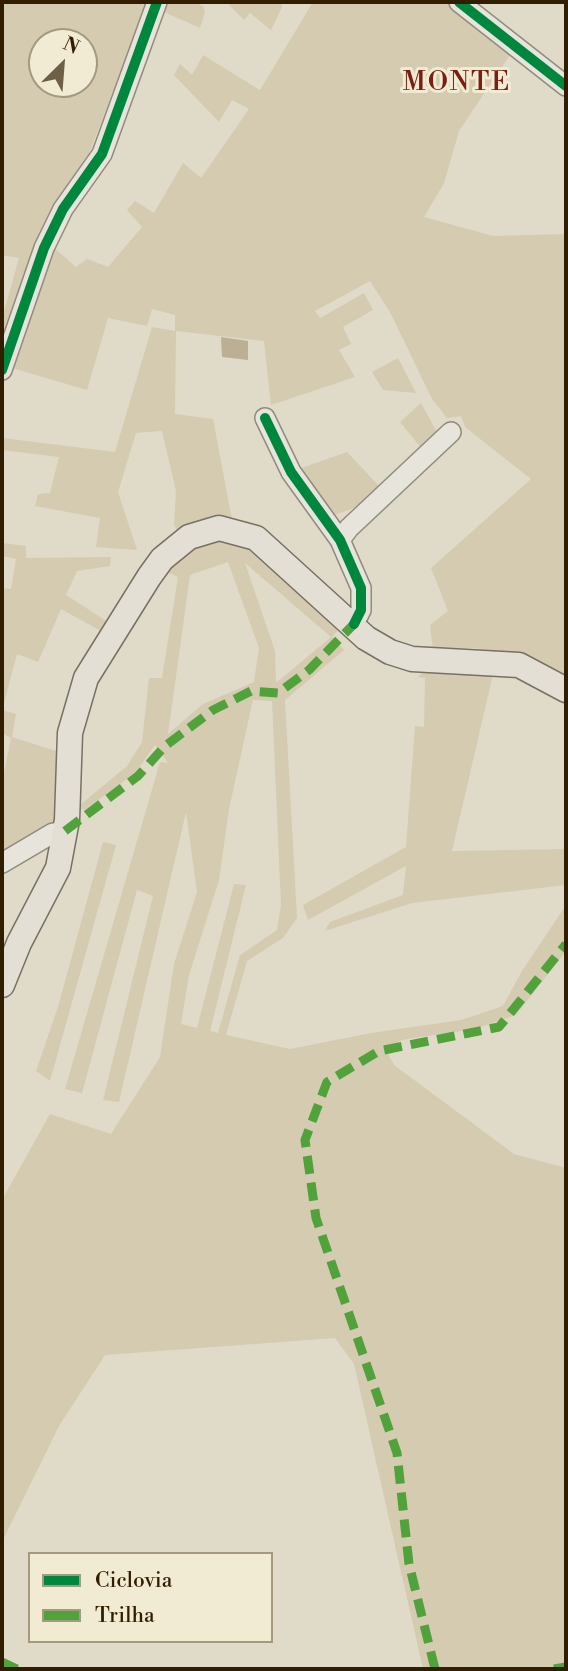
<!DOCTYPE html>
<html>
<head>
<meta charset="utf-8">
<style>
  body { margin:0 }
  #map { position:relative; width:568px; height:1671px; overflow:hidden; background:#e0dac8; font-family:"Libre Bodoni",serif }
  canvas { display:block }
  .frame { position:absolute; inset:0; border:4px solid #311e00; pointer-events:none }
  .legend { position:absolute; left:28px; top:1552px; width:245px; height:91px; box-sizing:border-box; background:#f2ebd4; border:2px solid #a5997f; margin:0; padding:9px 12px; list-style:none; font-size:21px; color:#311e00 }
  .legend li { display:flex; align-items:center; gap:14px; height:35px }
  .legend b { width:35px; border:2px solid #a5997f }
  .north { position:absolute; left:28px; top:28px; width:70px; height:70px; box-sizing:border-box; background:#f2ebd4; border:2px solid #a5997f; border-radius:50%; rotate:25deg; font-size:19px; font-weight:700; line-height:28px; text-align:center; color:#311e00 }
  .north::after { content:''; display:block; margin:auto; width:24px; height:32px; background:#6e6046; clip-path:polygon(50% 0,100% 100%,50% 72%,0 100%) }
</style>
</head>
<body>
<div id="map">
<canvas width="568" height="1671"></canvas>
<div class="frame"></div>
<ul class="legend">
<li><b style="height:9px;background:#00873e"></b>Ciclovia</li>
<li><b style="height:9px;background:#52a23c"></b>Trilha</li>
</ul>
<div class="north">N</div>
</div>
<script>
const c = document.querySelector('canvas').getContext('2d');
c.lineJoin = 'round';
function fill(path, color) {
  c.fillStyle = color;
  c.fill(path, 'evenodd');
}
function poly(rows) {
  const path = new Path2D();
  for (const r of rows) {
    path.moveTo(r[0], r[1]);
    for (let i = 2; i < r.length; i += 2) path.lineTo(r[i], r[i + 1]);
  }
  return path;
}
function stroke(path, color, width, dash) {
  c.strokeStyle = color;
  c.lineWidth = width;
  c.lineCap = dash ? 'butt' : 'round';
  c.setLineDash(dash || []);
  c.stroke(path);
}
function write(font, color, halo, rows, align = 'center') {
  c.font = font + ' "Libre Bodoni",serif';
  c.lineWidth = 6;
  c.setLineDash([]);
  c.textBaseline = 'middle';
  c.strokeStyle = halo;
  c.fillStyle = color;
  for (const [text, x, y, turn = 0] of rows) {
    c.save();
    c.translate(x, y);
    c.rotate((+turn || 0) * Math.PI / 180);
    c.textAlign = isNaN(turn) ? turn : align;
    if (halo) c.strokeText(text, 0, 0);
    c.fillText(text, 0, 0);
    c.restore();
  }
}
const green = poly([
  [2,2,147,2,87,159,49,213,38,237,2,347,2,319,19,258,2,255],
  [42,42,84,42,84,84,42,84],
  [165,2,194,2,203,6,205,12,200,28,162,11],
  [226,2,281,2,282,7,271,30,250,13,244,20],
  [313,2,444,2,510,55,459,131,444,183,424,217,493,236,566,234,566,679,520,654,474,648,433,649,430,625,448,611,431,568,531,479,465,427,461,416,447,418,432,399,391,314,370,281,315,311,320,318,364,293,373,310,343,327,351,344,339,350,355,377,271,405,264,341,176,331,175,414,213,419,232,520,206,519,177,531,174,524,176,491,162,431,136,433,118,492,137,550,96,547,100,518,35,506,38,494,50,493,59,457,2,450,2,438,115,452,152,327,175,331,175,315,152,309,147,326,108,318,87,390,12,368,53,247,76,267,87,259,108,267,142,227,127,210,135,201,154,213,183,163,201,178,249,109,232,100,219,122,174,75,180,64,192,75,203,55,260,90],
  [398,358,416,393,383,390,372,372],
  [421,403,439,436,423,450,400,422],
  [347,452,380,487,359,506,335,515,299,469],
  [211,542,231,542,248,548,339,629,332,637,344,650,285,700,297,918,283,938,247,961,226,1035,290,1049,371,1033,461,1020,503,1006,522,971,566,905,566,951,516,1015,475,1029,407,1039,399,1041,388,1054,394,1065,514,1154,566,1168,566,1669,423,1669,354,1364,335,1338,105,1355,59,1426,2,1542,2,1200,50,1114,111,1134,160,1057,174,964,197,892,186,812,119,1102,103,1100,153,896,137,890,82,1093,65,1089,160,762,168,763,155,745,135,773,86,809,74,810,127,766,142,742,149,678,162,678,178,577,167,572,178,557],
  [228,562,259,648,254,682,203,704,168,734,190,575],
  [245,563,331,637,276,683,275,651],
  [253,700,272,701,281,905,277,930,240,955,218,1033,210,1031,246,885,234,884,197,1028,181,1024,189,975,219,880,229,809],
  [2,543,26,546,26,558,111,557,110,566,77,571,66,595,108,622,101,631,61,609,38,662,17,654,2,710,16,714,12,737,59,752,58,820,2,856,2,783,11,738,2,733,2,588,11,589,16,559,2,556],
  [425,669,494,670,452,851,566,849,566,885,412,903,325,931,330,922,403,895,406,866,308,920,303,905,406,847,415,726,424,727,425,678,418,677],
  [103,842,116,845,50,1081,36,1071,58,1007]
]);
const water = poly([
  [221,337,248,341,248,360,222,357]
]);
const minor = poly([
  [459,2,566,86],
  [2,370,44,248,63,209,102,154,157,2],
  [265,418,291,472,340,540,361,588,361,610,354,624],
  [340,540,349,528,451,432],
  [2,863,53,833,65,831]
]);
const major = poly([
  [2,985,19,943,58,868,67,820,70,733,86,678,149,577,162,559,189,537,219,528,256,538,366,638,390,652,412,659,519,665,566,690]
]);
const quiet = poly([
  [65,831,138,776,165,746,213,710,251,691,278,693,309,670,354,624],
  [2,1662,17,1669],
  [435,1669,409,1564,397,1453,316,1218,305,1140,327,1082,379,1051,499,1027,566,944],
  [554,1669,566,1667]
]);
const cycleway = poly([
  [459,2,566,86],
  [2,370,44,248,63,209,102,154,157,2],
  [265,418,291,472,340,540,361,588,361,610,354,624]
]);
const neighbourhoodNames = [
  ["MONTE",457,84]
];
fill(green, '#d4cbb0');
fill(water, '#bcb094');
stroke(minor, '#918b7d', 22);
stroke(major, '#777063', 27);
stroke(minor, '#e7e4db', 19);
stroke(major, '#e3dfd5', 24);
stroke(quiet, '#52a23c', 9, [18, 9]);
stroke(cycleway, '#00873e', 10);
c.letterSpacing = '2px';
write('26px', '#7a1f14', '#f2ebd4', neighbourhoodNames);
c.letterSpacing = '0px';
</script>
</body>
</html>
